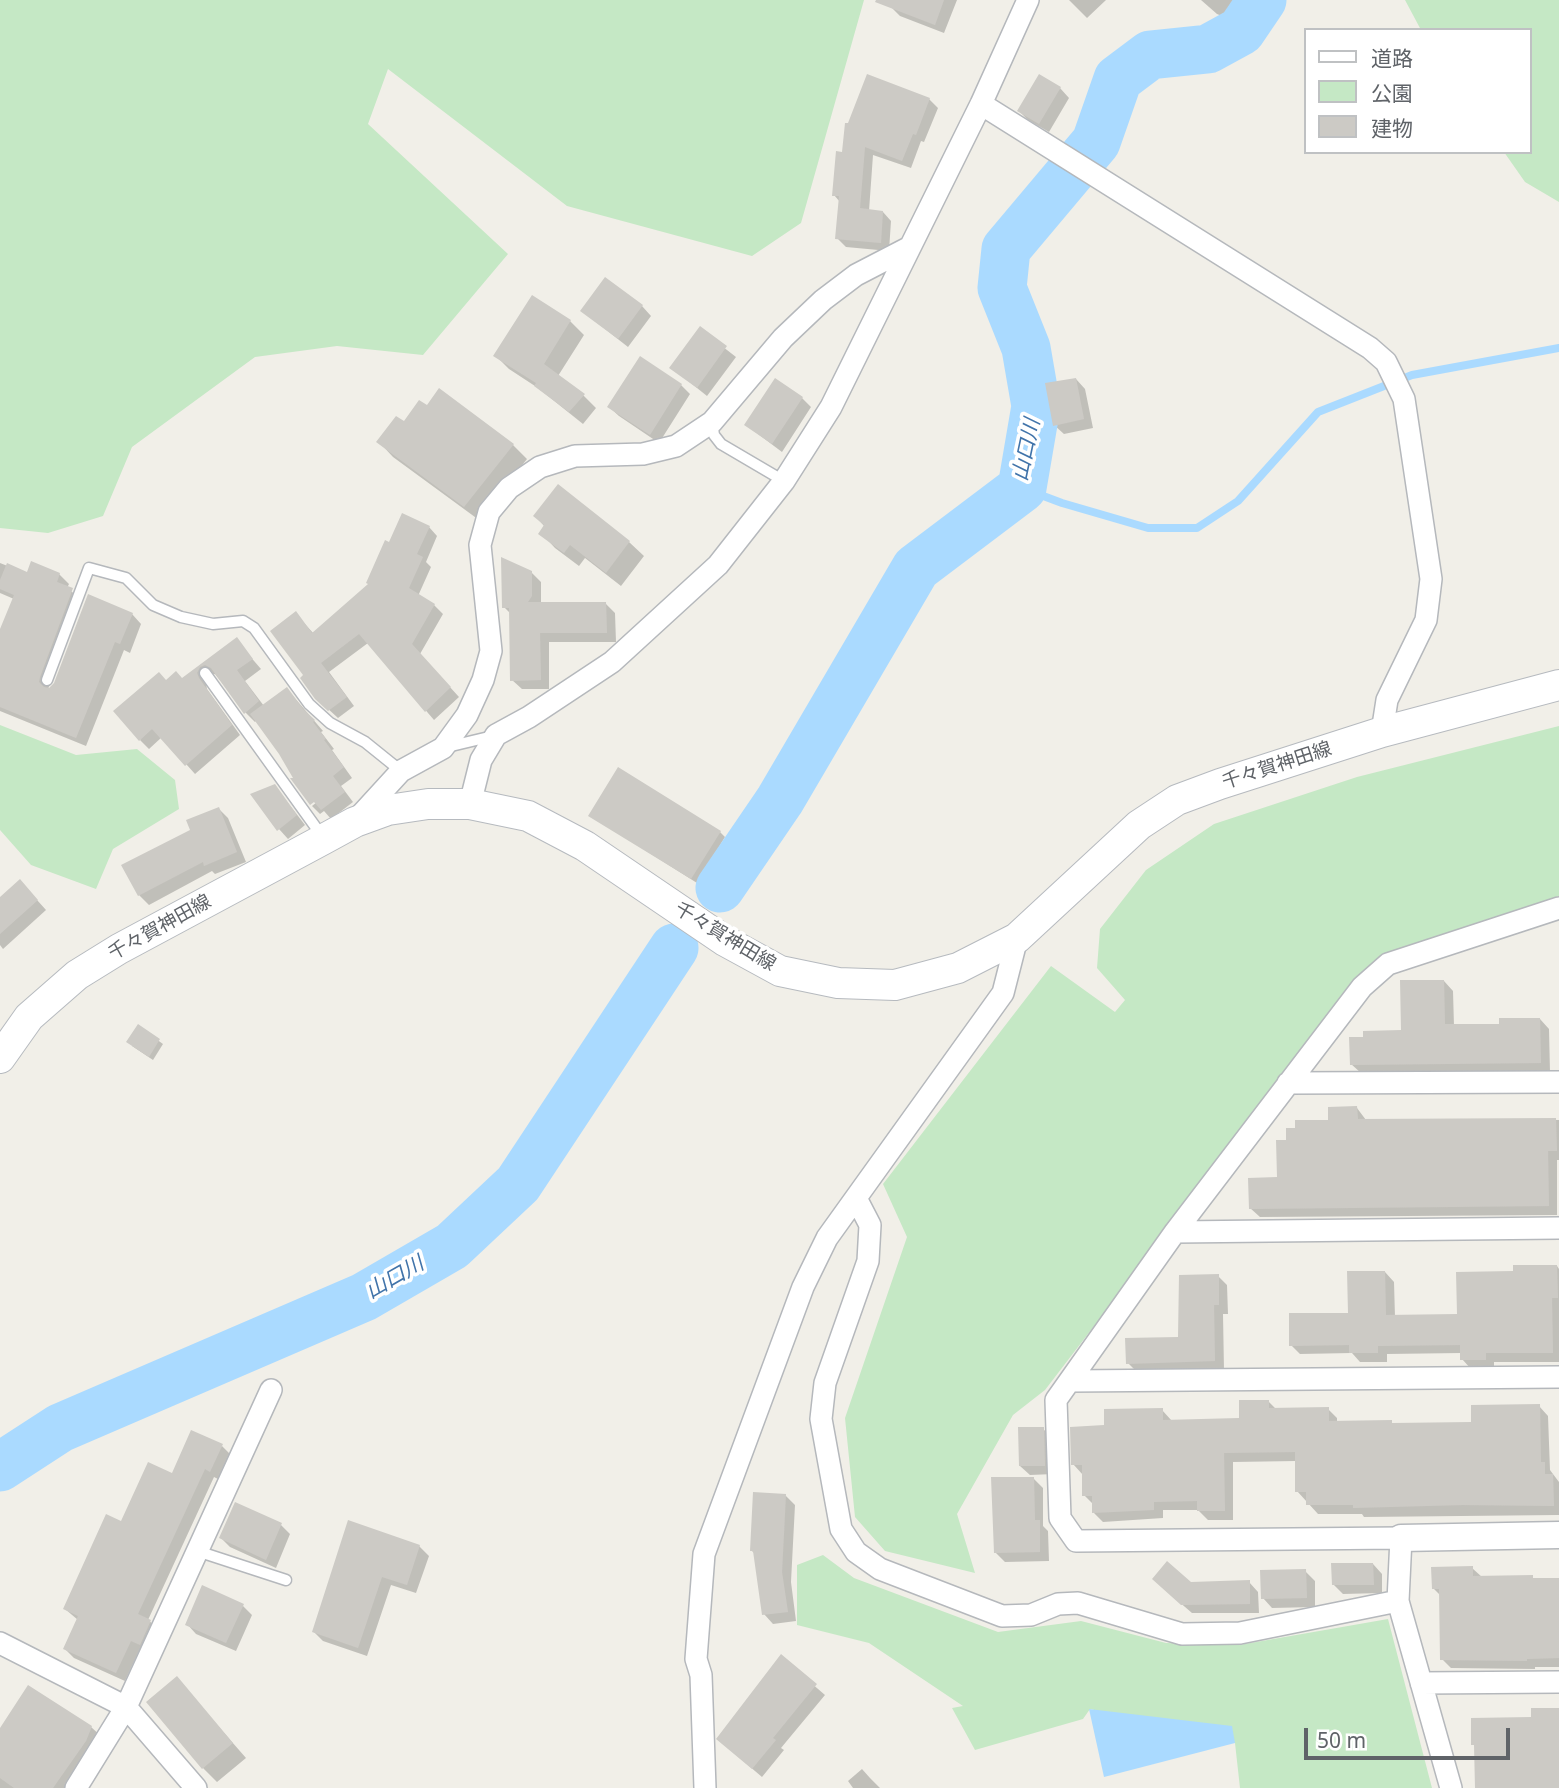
<!DOCTYPE html>
<html>
<head>
<meta charset="utf-8">
<style>
  body { margin:0 }
  #map { position:relative; width:1559px; height:1788px; overflow:hidden; background:#f1efe8; font-family:"Noto Sans","Noto Sans JP",sans-serif }
  canvas { display:block }
  .legend { position:absolute; left:1304px; top:28px; width:228px; height:126px; box-sizing:border-box; background:#fff; border:2px solid #bfc1c3; margin:0; padding:9px 12px; list-style:none; font-size:21px; color:#5f6368 }
  .legend li { display:flex; align-items:center; gap:14px; height:35px }
  .legend b { width:35px; border:2px solid #bfc1c3 }
  .scale { position:absolute; left:1304px; top:1728px; width:206px; height:32px; box-sizing:border-box; border:4px solid #5f6368; border-top:0; padding-left:9px; font-size:21px; line-height:24px; white-space:nowrap; color:#5f6368; -webkit-text-stroke:5px #fff; paint-order:stroke }
</style>
</head>
<body>
<div id="map">
<canvas width="1559" height="1788"></canvas>
<ul class="legend">
<li><b style="height:9px;background:#fff"></b>道路</li>
<li><b style="height:19px;background:#c5e8c5"></b>公園</li>
<li><b style="height:19px;background:#cccac5"></b>建物</li>
</ul>
<div class="scale">50 m</div>
</div>
<script>
const c = document.querySelector('canvas').getContext('2d');
c.lineJoin = 'round';
function fill(path, color) {
  c.fillStyle = color;
  c.fill(path, 'evenodd');
}
function poly(rows) {
  const path = new Path2D();
  for (const r of rows) {
    path.moveTo(r[0], r[1]);
    for (let i = 2; i < r.length; i += 2) path.lineTo(r[i], r[i + 1]);
  }
  return path;
}
function stroke(path, color, width, dash) {
  c.strokeStyle = color;
  c.lineWidth = width;
  c.lineCap = dash ? 'butt' : 'round';
  c.setLineDash(dash || []);
  c.stroke(path);
}
function write(font, color, halo, rows, align = 'center') {
  c.font = font + ' "Noto Sans","Noto Sans JP",sans-serif';
  c.lineWidth = 7;
  c.setLineDash([]);
  c.textBaseline = 'middle';
  c.strokeStyle = halo;
  c.fillStyle = color;
  for (const [text, x, y, turn = 0] of rows) {
    c.save();
    c.translate(x, y);
    c.rotate((+turn || 0) * Math.PI / 180);
    c.textAlign = isNaN(turn) ? turn : align;
    if (halo) c.strokeText(text, 0, 0);
    c.fillText(text, 0, 0);
    c.restore();
  }
}
const green = poly([
  [0,0,864,0,801,223,752,256,567,206,388,69,368,124,508,254,423,355,337,346,255,357,132,447,103,516,48,533,0,528],
  [1405,0,1559,0,1559,202,1525,182,1504,152,1529,152,1529,30,1421,30],
  [0,725,76,755,137,749,175,780,179,809,113,849,96,889,31,865,0,830],
  [1559,726,1559,896,1374,961,1045,1390,1013,1415,957,1514,975,1573,885,1551,855,1517,845,1418,907,1237,883,1184,1051,966,1115,1012,1125,1000,1097,968,1100,929,1146,870,1214,824,1357,777],
  [823,1555,854,1578,998,1632,1081,1621,1166,1643,1239,1645,1388,1619,1432,1788,1240,1788,1235,1743,1090,1709,1083,1719,975,1750,952,1708,963,1706,869,1643,797,1625,797,1565]
]);
const water = poly([
  [1089,1709,1232,1726,1235,1743,1104,1777]
]);
const shadow = poly([
  [893,0,957,0,944,33,900,16,890,6],
  [1069,0,1106,0,1087,18],
  [1201,0,1261,0,1258,7,1252,5,1245,25,1217,14],
  [1060,88,1069,98,1049,132,1028,120,1019,111],
  [929,99,938,108,924,142,921,141,911,168,873,155,869,211,883,212,891,221,889,251,846,247,837,238,840,202,834,195,849,125],
  [532,297,570,321,584,335,558,376,582,394,596,408,583,424,538,388,509,369,496,356],
  [642,306,651,316,628,347,582,311],
  [700,329,736,357,707,396,672,368],
  [1076,379,1085,389,1093,428,1064,434,1054,425],
  [681,385,690,394,659,443,619,416,609,407],
  [802,398,811,407,782,452,746,425],
  [404,424,513,445,527,459,479,520,393,457,379,442],
  [535,516,629,542,644,556,621,586,585,558,579,566,555,548,541,533,545,527],
  [429,527,437,536,426,562,431,567,418,596,434,605,443,614,420,654,459,697,434,720,368,643,329,672,354,706,338,718,326,707,305,676,296,614,314,634,371,584,390,544],
  [0,563,28,574,59,574,69,584,67,588,81,599,47,692,132,614,141,624,130,653,124,650,86,746,0,711,0,632,14,599,0,593],
  [531,572,541,582,541,604,606,604,615,613,616,642,549,642,549,689,522,689,512,680,511,614,504,607],
  [236,640,261,669,245,681,264,706,287,689,323,731,321,732,334,749,332,750,352,778,341,786,353,802,331,819,324,811,320,814,312,806,322,798,295,778,281,753,257,720,255,722,246,713,215,674,209,676,206,683,207,689,240,735,195,774,162,737,149,749,140,740,166,682,182,679],
  [275,786,305,825,288,839,279,829],
  [219,809,228,818,246,862,215,874,212,871,149,905,139,895,192,830],
  [591,816,720,832,725,837,697,883],
  [29,891,46,910,3,949,0,945,0,899],
  [1444,981,1453,991,1454,1026,1501,1025,1540,1019,1549,1029,1550,1072,1361,1073,1351,1064,1402,1032],
  [138,1026,163,1044,153,1060,132,1046],
  [1357,1108,1366,1120,1559,1120,1559,1160,1557,1160,1557,1215,1260,1217,1250,1208,1279,1179,1288,1142],
  [1557,1266,1559,1269,1559,1362,1494,1362,1494,1369,1471,1369,1462,1359,1462,1353,1387,1354,1387,1362,1360,1362,1352,1353,1300,1354,1291,1345,1350,1314,1385,1272,1394,1282,1395,1317,1459,1316,1514,1273],
  [1218,1276,1227,1285,1228,1314,1223,1314,1224,1370,1137,1372,1128,1363,1180,1339],
  [1268,1401,1277,1410,1328,1409,1337,1418,1337,1422,1391,1422,1395,1425,1473,1424,1539,1406,1548,1416,1550,1470,1559,1482,1559,1515,1364,1517,1362,1514,1318,1514,1297,1491,1297,1461,1233,1462,1233,1520,1208,1520,1198,1510,1163,1510,1163,1518,1103,1522,1094,1513,1094,1505,1084,1495,1083,1475,1073,1464,1106,1427,1162,1410,1172,1421,1241,1420],
  [1043,1429,1053,1438,1054,1474,1030,1475,1020,1466],
  [222,1446,231,1455,220,1480,214,1477,148,1620,160,1630,149,1653,140,1649,125,1681,74,1658,65,1649,78,1620,65,1609,122,1523],
  [1034,1479,1043,1488,1043,1526,1048,1531,1049,1561,1005,1562,995,1552],
  [785,1495,795,1505,791,1582,796,1621,773,1624,764,1614,755,1554,751,1550],
  [281,1525,290,1534,276,1568,230,1547,221,1538],
  [419,1546,429,1556,416,1593,391,1585,367,1656,323,1641,314,1632],
  [1373,1564,1382,1574,1382,1593,1343,1594,1333,1584],
  [1472,1568,1482,1577,1532,1577,1535,1580,1559,1580,1559,1667,1535,1667,1535,1669,1451,1668,1442,1659,1441,1596,1433,1588],
  [1305,1571,1315,1581,1315,1607,1272,1608,1263,1598],
  [1249,1582,1258,1592,1259,1613,1192,1613,1163,1588,1190,1583],
  [243,1606,252,1615,236,1651,196,1634,187,1624],
  [781,1657,825,1695,781,1748,784,1750,762,1777,728,1748],
  [177,1679,246,1758,217,1782,203,1768],
  [91,1727,101,1736,70,1788,0,1788,0,1731],
  [862,1769,870,1778,880,1788,853,1788,848,1781]
]);
const stream = poly([
  [1022,488,1062,503,1148,528,1197,528,1238,501,1318,412,1412,375,1559,348]
]);
const river = poly([
  [720,888,780,800,916,568,1022,488,1036,406,1026,348,1002,288,1006,249,1096,142,1118,79,1150,55,1208,49,1241,31,1262,0],
  [0,1467,60,1428,364,1297,452,1246,518,1184,674,948]
]);
const building = poly([
  [876,0,944,0,935,25,875,2],
  [867,74,930,98,916,135,913,134,902,161,865,147,860,208,883,211,881,243,835,239,839,196,832,196,836,151,842,152,845,123,848,123],
  [1039,74,1061,87,1039,124,1017,111],
  [605,277,643,305,618,339,580,311],
  [532,295,571,320,544,364,585,394,569,412,534,386,536,383,493,356],
  [700,326,727,346,697,388,669,368],
  [640,356,682,384,650,435,607,407],
  [775,378,803,397,772,444,744,425],
  [1076,378,1084,419,1053,426,1045,383],
  [439,388,514,444,464,507,376,442,396,416,404,421,419,400,427,405],
  [558,484,630,541,606,573,570,545,564,553,538,534,544,525,533,516],
  [402,513,430,526,417,554,423,557,409,588,435,604,412,644,451,687,425,712,359,634,321,663,347,697,328,711,315,699,300,678,303,675,270,631,296,611,312,633,368,584,366,583,385,540,389,542],
  [501,557,532,571,532,596,528,602,606,602,607,633,540,633,541,680,510,681,509,608,502,608],
  [31,561,60,573,57,582,73,588,40,677,39,682,44,687,49,688,54,683,88,594,133,613,120,644,115,642,76,738,0,707,0,629,14,595,0,589,0,580,7,563,27,572],
  [237,637,253,659,237,670,259,701,244,714,211,668,205,665,200,667,197,673,199,678,232,725,185,766,152,729,139,741,113,711,159,672,166,680,176,671,182,678],
  [287,687,303,709,315,720,313,722,326,739,324,740,344,767,333,776,345,792,321,810,314,802,310,805,290,778,293,778,279,754,250,714],
  [618,767,721,831,691,879,588,816],
  [275,784,297,815,277,831,250,794],
  [219,807,237,852,204,866,203,862,138,896,121,865,190,830,186,820],
  [20,879,38,900,0,934,0,897],
  [1400,980,1444,980,1445,1024,1499,1024,1499,1018,1540,1018,1541,1063,1350,1065,1349,1037,1363,1037,1363,1031,1401,1030],
  [138,1024,160,1039,149,1057,126,1042],
  [1357,1106,1358,1119,1556,1118,1557,1151,1548,1151,1549,1206,1249,1209,1248,1178,1277,1177,1276,1140,1286,1140,1286,1128,1295,1128,1295,1120,1328,1120,1328,1107],
  [1513,1265,1557,1265,1558,1298,1552,1298,1553,1353,1486,1353,1486,1360,1460,1360,1460,1345,1378,1346,1378,1353,1349,1353,1349,1345,1289,1346,1289,1313,1348,1313,1347,1271,1385,1271,1386,1315,1457,1314,1456,1272,1513,1271],
  [1219,1274,1219,1305,1214,1305,1215,1361,1126,1364,1125,1338,1178,1337,1179,1275],
  [1239,1400,1269,1400,1269,1408,1329,1407,1329,1421,1392,1420,1392,1423,1471,1422,1471,1405,1540,1404,1541,1462,1545,1462,1545,1474,1553,1474,1554,1506,1463,1505,1353,1508,1353,1505,1306,1505,1306,1492,1295,1492,1295,1452,1224,1453,1225,1511,1197,1511,1197,1501,1154,1502,1154,1510,1092,1513,1092,1496,1082,1496,1082,1465,1071,1465,1070,1427,1104,1425,1104,1409,1163,1408,1163,1420,1239,1418],
  [1018,1427,1044,1427,1045,1466,1019,1466],
  [191,1430,223,1444,210,1472,205,1469,138,1614,151,1620,140,1645,131,1641,116,1673,63,1649,78,1616,63,1609,106,1514,121,1521,148,1462,172,1473],
  [991,1477,1034,1477,1035,1520,1040,1520,1040,1552,994,1553],
  [753,1492,786,1494,782,1572,788,1612,762,1615,753,1551,750,1551],
  [235,1502,282,1523,266,1560,219,1538],
  [348,1520,420,1545,407,1585,382,1577,358,1648,312,1632],
  [1167,1561,1191,1582,1250,1580,1250,1604,1181,1605,1152,1579],
  [1331,1563,1373,1563,1374,1585,1332,1585],
  [1473,1566,1473,1576,1533,1575,1533,1578,1559,1578,1559,1658,1527,1659,1527,1661,1440,1660,1439,1589,1432,1589,1431,1567],
  [1306,1569,1307,1598,1261,1599,1260,1570],
  [202,1585,244,1604,226,1643,185,1625],
  [781,1654,817,1684,773,1738,776,1740,752,1769,716,1739],
  [177,1676,233,1743,202,1769,146,1702],
  [28,1685,92,1726,86,1741,53,1788,14,1788,0,1778,0,1728],
  [1531,1708,1559,1708,1559,1788,1475,1788,1474,1745,1471,1745,1471,1718,1531,1717]
]);
const service = poly([
  [712,422,714,435,721,444,784,481],
  [205,673,322,836],
  [47,680,89,568,126,578,153,605,181,617,213,624,243,621,254,628,309,704,330,723,365,742,401,771],
  [447,747,493,736],
  [197,1551,286,1580]
]);
const minor = poly([
  [981,104,1370,348,1386,362,1404,399,1431,579,1426,620,1387,700,1382,732],
  [470,804,481,760,496,735,529,717,612,662,718,565,784,481,831,407,981,104,1028,0],
  [358,818,401,771,443,748,467,715,483,680,491,651,480,545,489,512,509,488,540,467,575,456,643,454,676,446,712,422,783,338,823,300,856,275,910,247],
  [1288,1083,1559,1082],
  [856,1198,870,1225,868,1261,825,1383,821,1419,841,1529,856,1552,880,1569,1002,1616,1031,1615,1058,1604,1078,1603,1182,1634,1240,1633,1398,1601],
  [1175,1232,1559,1228],
  [1070,1381,1559,1377],
  [0,1643,126,1707,196,1788],
  [1421,1683,1559,1682],
  [76,1788,126,1707,271,1390],
  [705,1788,701,1675,696,1659,704,1554,803,1287,827,1238,1003,993,1017,938],
  [1451,1788,1398,1601,1401,1538,1076,1541,1060,1518,1056,1400,1175,1232,1362,987,1388,964,1559,908]
]);
const tertiary = poly([
  [1401,1538,1559,1535]
]);
const secondary = poly([
  [0,1058,29,1017,77,975,119,949,324,839,355,822,388,810,428,804,470,804,528,816,585,846,725,941,780,971,838,983,895,985,958,968,1017,938,1139,825,1177,800,1220,784,1382,732,1559,685]
]);
const streetNames = [
  ["千々賀神田線",1277,766,-18],
  ["千々賀神田線",160,928,-29],
  ["千々賀神田線",725,937,31]
];
const waterNames = [
  ["山口川",1027,450,-78],
  ["山口川",395,1278,-30]
];
fill(green, '#c5e8c5');
fill(water, '#aadaff');
fill(shadow, '#0003');
stroke(stream, '#aadaff', 8);
stroke(river, '#aadaff', 49);
fill(building, '#cccac5');
stroke(service, '#b5b8bc', 13);
stroke(minor, '#b5b8bc', 24);
stroke(tertiary, '#b5b8bc', 29);
stroke(secondary, '#b6babf', 32);
stroke(service, '#fff', 10);
stroke(minor, '#fff', 21);
stroke(tertiary, '#fff', 26);
stroke(secondary, '#fff', 30);
write('19px', '#5f6368', '#fff', streetNames);
write('italic 21px', '#4174aa', '#fff', waterNames);
</script>
</body>
</html>
